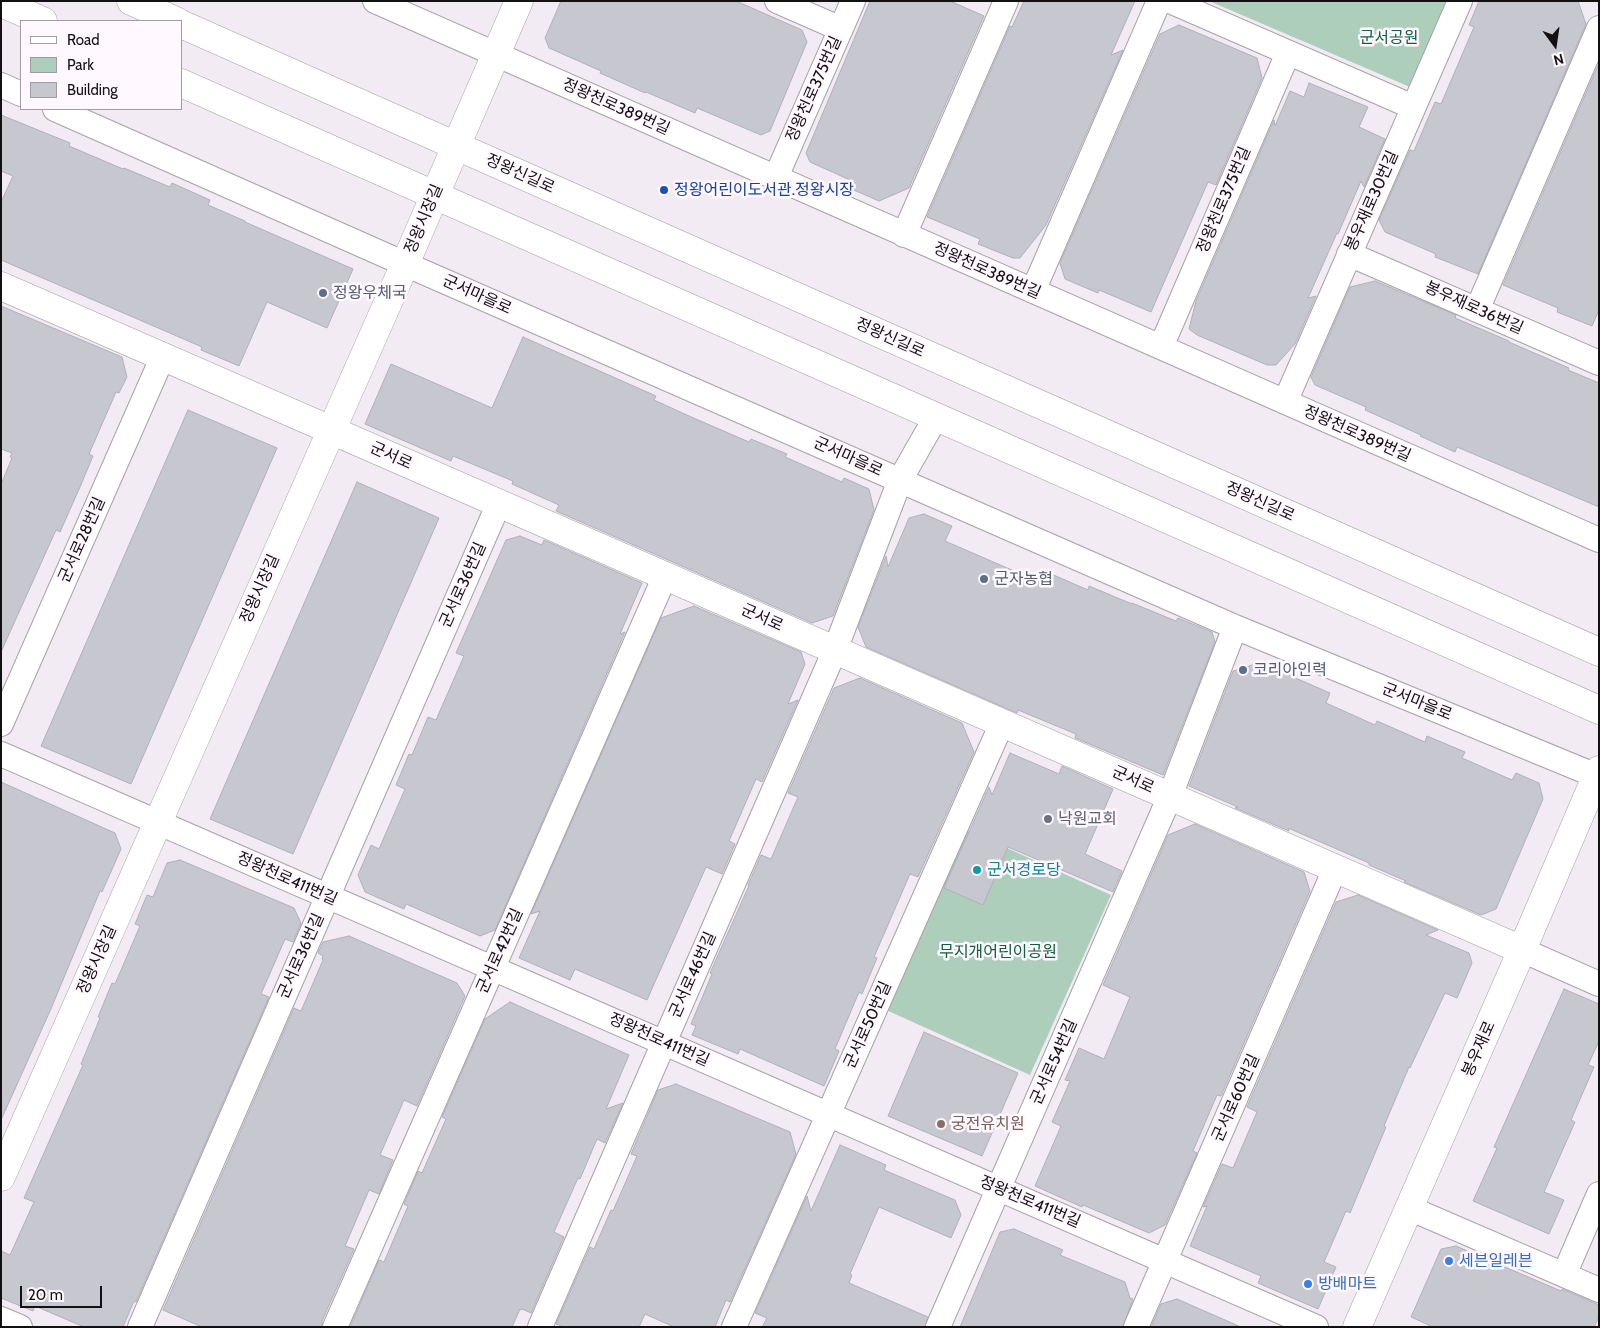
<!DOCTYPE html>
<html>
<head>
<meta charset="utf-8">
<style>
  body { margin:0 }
  #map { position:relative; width:1600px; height:1328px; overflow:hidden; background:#f3ebf3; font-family:Cabin,sans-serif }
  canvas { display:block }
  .frame { position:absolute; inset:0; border:2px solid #131013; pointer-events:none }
  .legend { position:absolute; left:20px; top:20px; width:162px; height:90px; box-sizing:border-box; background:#fff9ff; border:1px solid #a19ca1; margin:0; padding:6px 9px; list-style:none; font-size:15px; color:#131013 }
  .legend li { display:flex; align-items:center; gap:10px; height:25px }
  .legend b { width:25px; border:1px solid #a19ca1 }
  .north { position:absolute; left:1530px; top:20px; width:50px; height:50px; -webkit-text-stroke:4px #fff9ff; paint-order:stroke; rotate:166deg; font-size:14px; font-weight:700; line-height:20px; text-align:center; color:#131013 }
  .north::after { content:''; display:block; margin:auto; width:18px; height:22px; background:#131013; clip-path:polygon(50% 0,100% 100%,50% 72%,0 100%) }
  .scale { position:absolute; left:20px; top:1286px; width:82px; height:22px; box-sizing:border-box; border:2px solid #131013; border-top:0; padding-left:6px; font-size:15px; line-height:18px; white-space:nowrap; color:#131013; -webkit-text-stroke:4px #fff9ff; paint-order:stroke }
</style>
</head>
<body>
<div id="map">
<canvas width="1600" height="1328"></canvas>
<div class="frame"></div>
<ul class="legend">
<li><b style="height:6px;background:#fff"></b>Road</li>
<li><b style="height:14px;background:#acceba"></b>Park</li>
<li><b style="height:14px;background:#c7c7d0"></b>Building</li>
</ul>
<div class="north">N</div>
<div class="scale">20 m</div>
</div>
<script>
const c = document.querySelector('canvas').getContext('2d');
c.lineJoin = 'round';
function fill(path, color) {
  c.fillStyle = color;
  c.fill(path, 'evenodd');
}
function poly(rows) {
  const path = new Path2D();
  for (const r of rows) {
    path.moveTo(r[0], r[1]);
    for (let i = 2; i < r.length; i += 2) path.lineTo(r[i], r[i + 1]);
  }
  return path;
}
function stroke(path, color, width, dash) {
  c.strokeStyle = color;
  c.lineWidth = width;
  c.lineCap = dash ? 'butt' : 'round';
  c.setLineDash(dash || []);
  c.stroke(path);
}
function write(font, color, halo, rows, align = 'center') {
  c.font = font + ' Cabin,"Noto Sans KR",sans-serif';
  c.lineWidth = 5;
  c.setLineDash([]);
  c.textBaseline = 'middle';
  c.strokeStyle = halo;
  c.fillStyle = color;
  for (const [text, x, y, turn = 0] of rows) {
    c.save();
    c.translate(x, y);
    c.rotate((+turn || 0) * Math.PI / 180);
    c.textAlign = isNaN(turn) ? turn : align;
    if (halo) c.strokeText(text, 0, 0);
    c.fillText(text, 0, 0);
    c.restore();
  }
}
const green = poly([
  [1209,1,1447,1,1410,87],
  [965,829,1111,895,1030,1075,884,1009]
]);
const building = poly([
  [561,1,736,1,802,30,807,42,770,131,761,135,697,108,695,113,646,92,645,93,600,73,601,71,549,48,545,38,561,1],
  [870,1,950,1,984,16,909,188,879,201,847,187,850,180,810,162,806,153,870,1],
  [1024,1,1135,1,1111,55,1123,50,1046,225,1020,258,1013,258,978,244,980,239,927,217,1010,26,1012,27,1024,1],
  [1479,1,1578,1,1586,24,1478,274,1435,257,1436,254,1385,232,1379,220,1410,150,1414,151,1435,102,1441,104,1474,27,1469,25,1479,1],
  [1179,25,1257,58,1262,78,1216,185,1208,182,1151,312,1099,290,1098,293,1065,279,1060,263,1160,34,1179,25],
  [1599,63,1599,310,1592,326,1557,312,1558,308,1503,285,1599,63],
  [1309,83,1368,107,1359,127,1385,139,1364,187,1361,181,1338,234,1337,233,1308,298,1316,296,1295,344,1276,365,1267,365,1197,335,1189,329,1196,301,1274,120,1275,126,1290,91,1304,97,1309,83],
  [1,115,70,143,69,146,123,169,124,168,170,187,172,183,210,200,208,205,245,221,245,222,353,269,327,328,267,302,239,366,201,350,202,347,1,260,1,202,13,176,1,171,1,115],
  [1375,281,1456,315,1455,318,1509,341,1509,342,1569,368,1568,370,1599,383,1599,507,1457,447,1455,452,1420,436,1421,435,1365,410,1366,407,1315,385,1311,377,1350,287,1375,281],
  [1,306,122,357,127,377,119,393,116,392,89,454,93,456,80,487,60,532,56,530,1,652,1,484,12,458,10,457,12,453,1,449,1,306],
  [523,337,656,396,654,400,689,416,749,442,751,439,787,454,785,457,842,482,844,478,869,489,874,510,833,616,812,623,556,511,559,505,512,484,513,481,453,456,451,461,365,424,391,364,492,408,523,337],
  [188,410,277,448,131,784,41,746,188,410],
  [357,482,439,518,293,854,210,819,357,482],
  [924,514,952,526,945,541,1044,584,1049,573,1088,590,1089,586,1132,604,1132,603,1176,621,1178,618,1212,632,1215,642,1163,775,1075,738,1076,734,1018,710,1017,713,866,647,858,627,886,556,888,567,909,518,924,514],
  [520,536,542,545,544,540,642,583,620,634,625,632,495,930,480,936,406,904,404,909,365,892,358,875,371,845,379,849,405,789,396,785,409,754,412,755,428,717,436,720,464,656,456,653,506,540,520,536],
  [694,606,801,652,805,664,788,704,798,700,762,782,756,779,729,841,735,844,722,874,706,867,647,1000,575,969,570,980,519,958,540,911,531,914,661,618,694,606],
  [1265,661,1293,673,1291,676,1330,693,1326,703,1375,725,1377,721,1425,742,1427,736,1465,752,1462,758,1512,780,1516,773,1539,783,1543,799,1496,909,1481,915,1404,882,1406,881,1369,865,1369,863,1288,828,1289,831,1235,808,1238,807,1189,786,1233,671,1265,661],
  [860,678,962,723,974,752,918,877,910,874,874,957,877,958,862,994,859,992,835,1049,839,1051,824,1086,740,1049,738,1054,692,1035,696,1026,691,1024,712,974,710,973,747,890,749,886,748,885,761,855,771,859,798,797,788,793,834,688,860,678],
  [1010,753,1059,774,1062,766,1113,789,1085,854,1122,871,1113,892,1008,847,983,905,944,888,989,787,992,795,1010,753],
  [1,782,115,833,121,849,102,892,100,891,50,1011,1,1120,1,782],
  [1195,824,1304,872,1310,891,1221,1096,1217,1095,1193,1151,1197,1153,1165,1225,1149,1233,1083,1205,1082,1207,1035,1186,1061,1126,1052,1122,1070,1081,1065,1080,1079,1048,1104,1059,1130,997,1103,985,1168,835,1195,824],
  [180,860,294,908,301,923,293,942,285,939,261,994,269,997,136,1302,134,1301,123,1327,84,1327,35,1306,33,1311,1,1298,1,1251,10,1255,34,1202,24,1198,83,1065,81,1064,100,1018,98,1017,112,983,115,984,140,926,135,924,147,895,153,897,167,863,180,860],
  [1358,895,1438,930,1426,935,1469,953,1472,963,1457,998,1445,993,1410,1068,1409,1067,1384,1126,1386,1127,1365,1177,1350,1213,1346,1211,1324,1262,1336,1267,1318,1309,1258,1283,1261,1276,1190,1246,1207,1206,1203,1207,1222,1164,1233,1168,1257,1112,1247,1107,1336,902,1358,895],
  [349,936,457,983,465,996,417,1106,404,1100,380,1155,393,1160,379,1194,369,1190,345,1246,354,1249,322,1321,322,1327,202,1327,163,1310,294,1008,301,1011,323,960,322,959,323,956,318,953,323,942,349,936],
  [1564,989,1599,1004,1599,1041,1588,1065,1594,1067,1571,1120,1575,1122,1544,1192,1564,1200,1549,1234,1473,1201,1497,1148,1494,1147,1564,989],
  [510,1002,629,1055,606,1109,623,1103,605,1143,597,1139,580,1179,578,1178,554,1232,564,1237,531,1313,522,1309,522,1310,520,1309,512,1327,350,1327,379,1260,384,1262,408,1206,404,1204,418,1171,422,1173,446,1119,442,1117,485,1019,510,1002],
  [924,1032,1018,1073,982,1156,888,1116,924,1032],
  [676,1084,790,1132,796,1154,730,1302,726,1300,715,1327,674,1327,645,1314,639,1327,564,1327,556,1324,590,1247,594,1249,611,1210,613,1211,637,1156,631,1154,658,1090,676,1084],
  [840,1145,886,1165,884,1170,955,1200,961,1215,951,1238,879,1207,850,1274,852,1275,849,1283,928,1317,925,1327,762,1327,767,1318,755,1313,807,1196,811,1211,840,1145],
  [1014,1229,1063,1250,1060,1255,1125,1282,1130,1298,1133,1299,1123,1327,960,1327,1000,1232,1014,1229],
  [1456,1246,1561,1291,1562,1289,1599,1305,1599,1317,1594,1327,1433,1327,1411,1317,1441,1249,1456,1246],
  [1177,1299,1241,1327,1151,1327,1161,1304,1177,1299]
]);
const street = poly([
  [375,1,1599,540],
  [777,1,841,29],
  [1170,1,1413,107],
  [1,85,21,94],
  [55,109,405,264,1235,627,1599,777],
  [776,177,853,1],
  [904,235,1006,1],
  [1349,254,1599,363],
  [1033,291,1159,1],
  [1477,310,1599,28],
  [1161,347,1288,53],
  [1285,402,1460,1],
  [1,724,163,356],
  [1,754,1316,1327],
  [1522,950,1599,984],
  [1409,1208,1599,1290],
  [1564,1275,1599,1194],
  [1,1319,20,1327],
  [140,1327,499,503],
  [335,1327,665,576],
  [540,1327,835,650,900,480,936,417],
  [734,1327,1002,723],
  [938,1327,1170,796,1235,627],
  [1136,1327,1335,869]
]);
const secondary = poly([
  [131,1,176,21],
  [1,3,43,21],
  [181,24,1599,652],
  [181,83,1599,710],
  [1,286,1522,950],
  [1,1177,405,264,519,1],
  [1357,1327,1522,950,1599,770]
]);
const markers = [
  [664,190,5,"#1a4fb4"],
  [323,293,5,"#5c6f8a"],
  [984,579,5,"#5c6f8a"],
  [1243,670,5,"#5c6f8a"],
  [1048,819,5,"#6b7280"],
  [977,870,5,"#0f9aa8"],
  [941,1124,5,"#8d6e63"],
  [1449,1261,5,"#3f7fe0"],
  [1308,1284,5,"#3f7fe0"]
];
const parkNames = [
  ["군서공원",1389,38],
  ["무지개어린이공원",998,952]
];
const streetNames = [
  ["정왕천로375번길",814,89,-66],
  ["정왕천로389번길",616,107,24],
  ["정왕신길로",520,174,24],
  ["정왕천로375번길",1224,200,-67],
  ["봉우재로30번길",1372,201,-66],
  ["정왕시장길",424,219,-67],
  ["정왕천로389번길",987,271,24],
  ["군서마을로",477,295,24],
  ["봉우재로36번길",1474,308,24],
  ["정왕신길로",890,338,24],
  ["정왕천로389번길",1357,434,24],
  ["군서로",391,456,24],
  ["군서마을로",848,457,24],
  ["정왕신길로",1260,502,24],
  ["군서로28번길",82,540,-66],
  ["군서로36번길",463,585,-66],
  ["정왕시장길",260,589,-66],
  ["군서로",762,618,24],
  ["군서마을로",1417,702,22],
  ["군서로",1133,780,24],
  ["정왕천로411번길",287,879,24],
  ["군서로42번길",500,951,-66],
  ["군서로36번길",301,956,-66],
  ["정왕시장길",97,960,-66],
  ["군서로46번길",693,975,-66],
  ["군서로50번길",868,1025,-66],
  ["정왕천로411번길",659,1040,24],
  ["봉우재로",1479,1049,-66],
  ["군서로54번길",1054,1062,-66],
  ["군서로60번길",1236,1098,-66],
  ["정왕천로411번길",1030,1202,23]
];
const transitNames = [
  ["정왕어린이도서관.정왕시장",674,190]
];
const serviceNames = [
  ["정왕우체국",333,293],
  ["군자농협",994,579],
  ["코리아인력",1253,670]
];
const worshipNames = [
  ["낙원교회",1058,819]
];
const cultureNames = [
  ["군서경로당",987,870]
];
const educationNames = [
  ["궁전유치원",951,1124]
];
const shopNames = [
  ["세븐일레븐",1459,1261],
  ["방배마트",1318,1284]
];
fill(green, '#acceba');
fill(building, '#c7c7d0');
stroke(building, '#b0b0b9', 1);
stroke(street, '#a8a1a8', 26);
stroke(secondary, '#a8a1a8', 29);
stroke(street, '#fff', 24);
stroke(secondary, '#fff', 28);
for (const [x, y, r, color] of markers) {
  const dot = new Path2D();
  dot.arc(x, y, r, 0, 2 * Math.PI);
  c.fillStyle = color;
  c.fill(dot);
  stroke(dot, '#fff9ff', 2);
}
write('16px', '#13603f', '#fff9ff', parkNames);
write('16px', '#131013', '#fff9ff', streetNames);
write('16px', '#164399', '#fff9ff', transitNames, 'left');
write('16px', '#4e5e75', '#fff9ff', serviceNames, 'left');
write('16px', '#5b616d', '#fff9ff', worshipNames, 'left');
write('16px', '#0d838f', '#fff9ff', cultureNames, 'left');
write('16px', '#785e54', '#fff9ff', educationNames, 'left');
write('16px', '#366cbe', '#fff9ff', shopNames, 'left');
</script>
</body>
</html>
